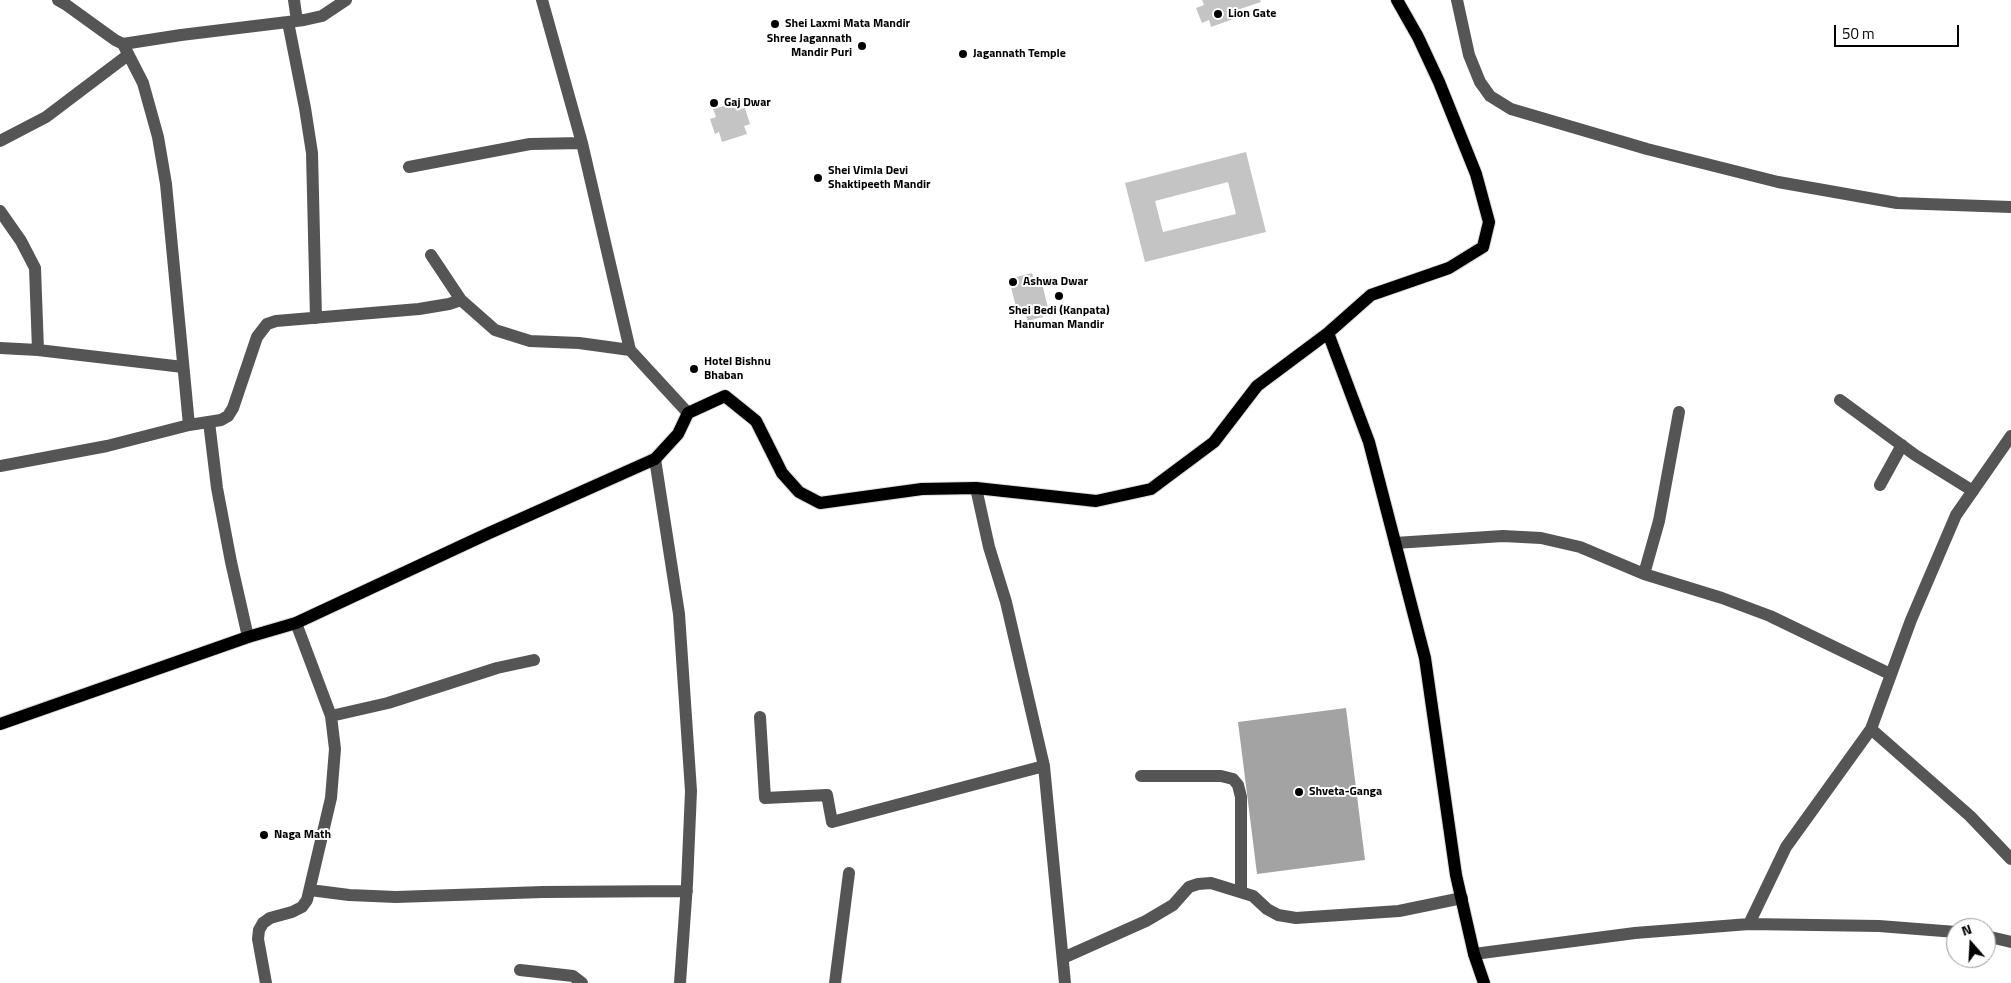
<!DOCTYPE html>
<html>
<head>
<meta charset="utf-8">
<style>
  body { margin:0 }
  #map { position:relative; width:2011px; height:983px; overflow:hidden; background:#fff; font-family:"Titillium Web",sans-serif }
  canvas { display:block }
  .north { position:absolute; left:1946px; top:918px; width:50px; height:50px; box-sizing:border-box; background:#fff; border:1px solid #999; border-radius:50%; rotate:341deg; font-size:14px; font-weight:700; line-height:20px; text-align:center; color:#000 }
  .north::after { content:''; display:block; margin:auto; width:18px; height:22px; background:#000; clip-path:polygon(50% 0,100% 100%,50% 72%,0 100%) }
  .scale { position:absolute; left:1834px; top:25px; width:125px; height:22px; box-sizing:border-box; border:2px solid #000; border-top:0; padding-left:6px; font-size:15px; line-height:18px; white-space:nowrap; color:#000; -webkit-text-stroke:4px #fff; paint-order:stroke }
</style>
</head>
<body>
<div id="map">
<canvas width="2011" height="983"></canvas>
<div class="north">N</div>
<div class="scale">50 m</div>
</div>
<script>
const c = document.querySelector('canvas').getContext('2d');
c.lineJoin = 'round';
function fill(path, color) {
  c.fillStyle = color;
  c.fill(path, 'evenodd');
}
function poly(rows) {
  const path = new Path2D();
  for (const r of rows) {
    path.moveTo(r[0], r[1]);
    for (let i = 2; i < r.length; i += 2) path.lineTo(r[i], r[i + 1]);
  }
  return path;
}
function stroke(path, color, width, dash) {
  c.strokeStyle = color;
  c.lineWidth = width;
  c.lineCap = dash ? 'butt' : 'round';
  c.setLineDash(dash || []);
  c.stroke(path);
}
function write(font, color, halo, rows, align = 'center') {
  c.font = font + ' "Titillium Web",sans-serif';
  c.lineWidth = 4;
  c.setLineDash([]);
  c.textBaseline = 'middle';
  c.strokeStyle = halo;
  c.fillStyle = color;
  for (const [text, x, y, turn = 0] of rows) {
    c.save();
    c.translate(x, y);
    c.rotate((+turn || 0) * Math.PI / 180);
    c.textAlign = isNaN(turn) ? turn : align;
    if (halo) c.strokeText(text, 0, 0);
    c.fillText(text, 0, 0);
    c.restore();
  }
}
const water = poly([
  [1346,708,1365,860,1257,874,1238,722]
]);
const building = poly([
  [1202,0,1260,0,1261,2,1237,10,1239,17,1211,27,1209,20,1202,23,1196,8,1204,5],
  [738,102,740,109,745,108,750,124,744,126,747,134,722,142,719,132,715,134,710,119,716,117,713,109],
  [1246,152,1266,232,1145,262,1125,183],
  [1228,182,1236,214,1163,232,1155,201],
  [1032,273,1034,281,1041,279,1048,308,1041,309,1043,317,1027,321,1026,313,1018,315,1011,287,1018,285,1016,277]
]);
const minor = poly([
  [58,0,65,4,115,40,123,44,181,35,304,20,322,16,346,0],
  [294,0,297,21],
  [542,0,582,143,630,350,688,413],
  [1457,0,1469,55,1480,82,1490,96,1511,109,1647,149,1778,182,1897,203,2011,207],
  [288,22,305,108,312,153,316,318],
  [123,44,143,83,158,137,166,184,189,425],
  [0,141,46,117,128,55],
  [409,167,530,144,582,143],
  [0,211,21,241,35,268,38,350],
  [461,300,495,330,530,341,579,343,630,350],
  [0,348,38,350,183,367],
  [1840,400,1915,455,1973,491],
  [209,422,217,488,231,562,248,637],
  [655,459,679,614,691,791,687,884,680,983],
  [0,466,107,446,189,425,221,420,228,416,233,408,257,337,267,324,276,321,419,309,449,304,461,300,431,255],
  [1880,485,1902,445],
  [976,488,989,547,1006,602,1044,766,1065,983],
  [1395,543,1503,536,1541,538,1580,547,1644,574,1722,598,1770,616,1890,674],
  [1644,574,1659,521,1679,412],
  [331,716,388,703,497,668,534,660],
  [760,717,765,798,827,795,832,822,1044,766],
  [1871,729,1970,816,2011,859],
  [1141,776,1221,776,1233,779,1238,785,1241,797,1241,892],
  [310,890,349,895,396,897,543,892,687,891],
  [1749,924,1786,847,1871,729,1911,620,1956,515,2011,436],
  [1986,936,2011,942],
  [1474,954,1635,933,1749,924,1879,926,1956,932],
  [1063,958,1146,921,1173,905,1189,887,1198,884,1211,883,1253,896,1267,909,1278,915,1296,918,1399,911,1462,898],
  [520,970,573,976,582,983],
  [266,983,258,939,259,930,263,923,270,918,292,912,302,907,307,900,331,798,335,749,331,716,296,623],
  [835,983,849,873]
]);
const major = poly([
  [1328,333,1369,442,1425,658,1456,875,1474,954,1484,983],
  [0,724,248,637,296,623,487,534,655,459,678,434,688,413,725,396,756,421,782,473,799,492,820,503,922,489,976,488,1096,501,1151,489,1214,442,1257,386,1328,333,1371,295,1449,268,1483,247,1489,222,1476,174,1439,82,1418,37,1397,0]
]);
const markers = [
  [1218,14,5,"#000"],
  [775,24,5,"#000"],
  [862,46,5,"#000"],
  [963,54,5,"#000"],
  [714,103,5,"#000"],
  [818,178,5,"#000"],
  [1013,282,5,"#000"],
  [1059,296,5,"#000"],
  [694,369,5,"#000"],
  [1299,792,5,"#000"],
  [264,835,5,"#000"]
];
const poiNames = [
  ["Lion Gate",1228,14],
  ["Shei Laxmi Mata Mandir",785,24],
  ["Shree Jagannath",852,39,"right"],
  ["Mandir Puri",852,53,"right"],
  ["Jagannath Temple",973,54],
  ["Gaj Dwar",724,103],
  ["Shei Vimla Devi",828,171],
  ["Shaktipeeth Mandir",828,185],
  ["Ashwa Dwar",1023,282],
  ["Shei Bedi (Kanpata)",1059,311,"center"],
  ["Hanuman Mandir",1059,325,"center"],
  ["Hotel Bishnu",704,362],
  ["Bhaban",704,376],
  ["Shveta-Ganga",1309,792],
  ["Naga Math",274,835]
];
fill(water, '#a3a3a3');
fill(building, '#c4c4c4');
stroke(major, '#dbdbdb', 14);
stroke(minor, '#555', 12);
stroke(major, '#000', 12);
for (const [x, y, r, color] of markers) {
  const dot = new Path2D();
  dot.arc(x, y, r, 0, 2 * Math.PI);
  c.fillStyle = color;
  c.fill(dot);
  stroke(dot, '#fff', 2);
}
write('bold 12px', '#000', '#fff', poiNames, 'left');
</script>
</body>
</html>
